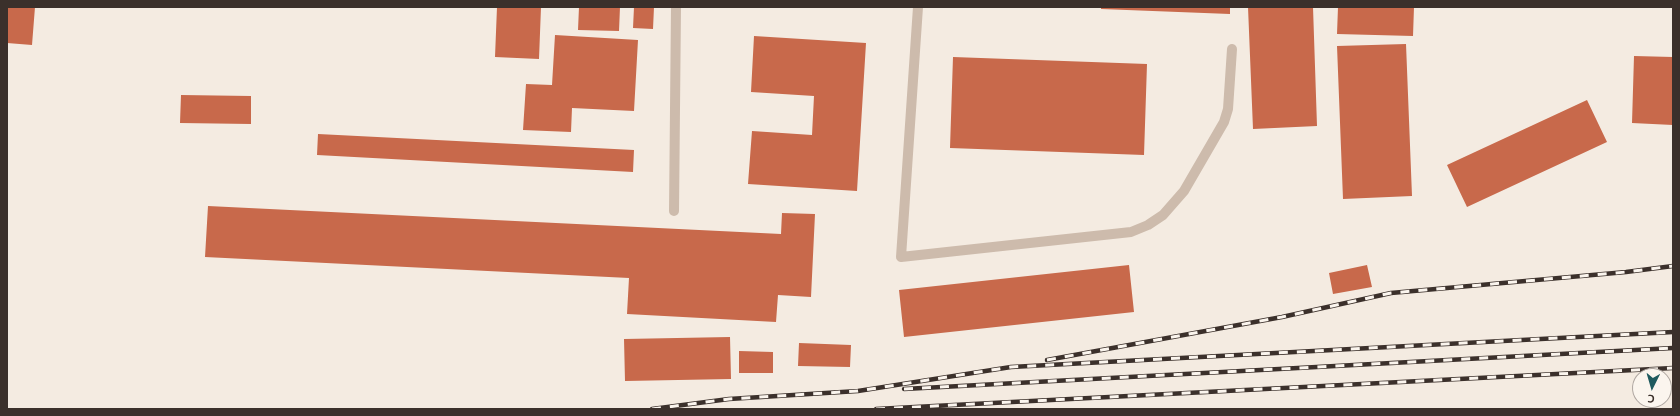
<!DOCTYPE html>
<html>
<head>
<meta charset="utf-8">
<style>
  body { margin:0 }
  #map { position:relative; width:1680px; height:416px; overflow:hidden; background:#f4ebe1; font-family:Ubuntu,sans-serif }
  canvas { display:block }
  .frame { position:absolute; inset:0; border:8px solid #3b302b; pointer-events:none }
  .north { position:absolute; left:1632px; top:368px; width:40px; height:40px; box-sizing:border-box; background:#fbf5ee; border:1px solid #aea6a0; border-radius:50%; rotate:185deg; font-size:11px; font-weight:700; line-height:16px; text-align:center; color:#3b302b }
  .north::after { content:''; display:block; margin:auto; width:14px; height:18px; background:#1f5a5e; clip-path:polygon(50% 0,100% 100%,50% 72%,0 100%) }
</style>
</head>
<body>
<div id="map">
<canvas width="1680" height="416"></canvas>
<div class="frame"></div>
<div class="north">С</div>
</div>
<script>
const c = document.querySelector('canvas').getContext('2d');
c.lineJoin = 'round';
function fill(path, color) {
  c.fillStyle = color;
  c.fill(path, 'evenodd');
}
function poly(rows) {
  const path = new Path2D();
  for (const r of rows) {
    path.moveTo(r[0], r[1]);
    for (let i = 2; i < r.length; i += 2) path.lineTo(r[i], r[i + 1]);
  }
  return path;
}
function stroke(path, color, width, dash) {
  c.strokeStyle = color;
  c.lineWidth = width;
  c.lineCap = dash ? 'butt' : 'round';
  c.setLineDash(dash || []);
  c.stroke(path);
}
const building = poly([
  [7,7,35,7,32,45,7,43],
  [497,7,541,7,539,59,495,57],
  [579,7,620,7,619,31,578,30],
  [634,7,654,7,653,29,633,28],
  [1101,7,1230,7,1230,14,1101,9],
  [1248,7,1313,7,1317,126,1253,129],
  [1338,7,1414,7,1413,36,1337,34],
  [555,35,638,40,634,111,572,108,571,132,523,130,526,84,552,85],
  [754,36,866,43,857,191,748,184,752,131,812,135,814,96,751,92],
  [1406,44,1412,196,1343,199,1337,46],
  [1634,56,1673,57,1673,125,1632,123],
  [953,57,1147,64,1144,155,950,148],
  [181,95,251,96,251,124,180,123],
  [1587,100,1607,142,1467,207,1447,165],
  [318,134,634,150,633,172,317,155],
  [208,206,781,234,782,213,815,214,811,297,778,295,776,322,627,314,629,278,205,257],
  [1129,265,1134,312,904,337,899,290],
  [1367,265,1372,287,1333,294,1329,273],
  [730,337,731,379,625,381,624,339],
  [799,343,851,345,850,367,798,366],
  [739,351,773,352,773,373,739,373]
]);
const service = poly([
  [918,7,901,257,1131,232,1148,225,1163,215,1184,191,1224,122,1228,109,1232,49]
]);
const minor = poly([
  [674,211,676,7]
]);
const rail = poly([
  [1047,360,1282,317,1391,293,1626,272,1673,266],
  [904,389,1673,348],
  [652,409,729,399,858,391,1011,367,1673,332],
  [876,409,1673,368]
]);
fill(building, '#c8694b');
stroke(service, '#cdbbac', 10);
stroke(minor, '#cdbbac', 10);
stroke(rail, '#3b302b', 4.5);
stroke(rail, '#fbf5ee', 3, [9]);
</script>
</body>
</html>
